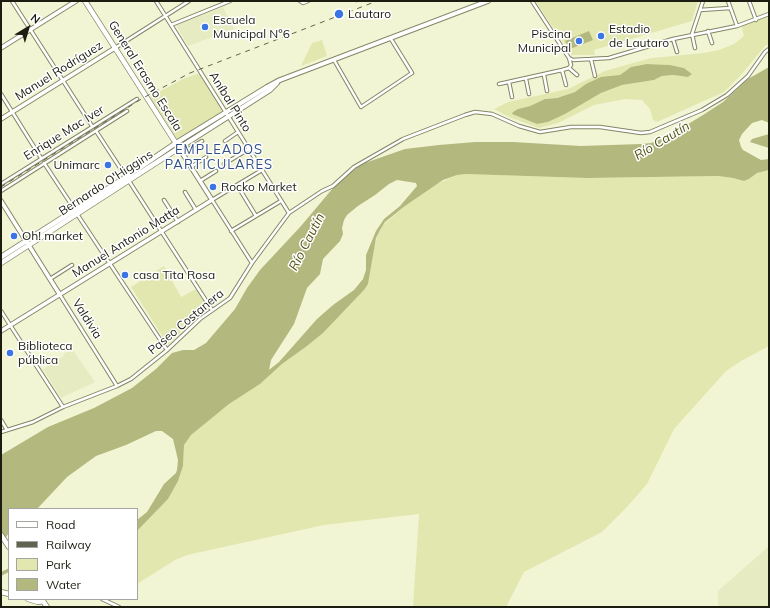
<!DOCTYPE html>
<html>
<head>
<meta charset="utf-8">
<style>
  body { margin:0 }
  #map { position:relative; width:770px; height:608px; overflow:hidden; background:#f2f5d3; font-family:Mulish,sans-serif }
  canvas { display:block }
  .frame { position:absolute; inset:0; border:2px solid #1c1d11; pointer-events:none }
  .legend { position:absolute; left:8px; top:508px; width:130px; height:92px; box-sizing:border-box; background:#fff; border:1px solid #a4a5a0; margin:0; padding:5px 7px; list-style:none; font-size:12px; color:#1c1d11 }
  .legend li { display:flex; align-items:center; gap:8px; height:20px }
  .legend b { width:20px; border:1px solid #a4a5a0 }
  .north { position:absolute; left:8px; top:8px; width:40px; height:40px; -webkit-text-stroke:3px #fff; paint-order:stroke; rotate:38deg; font-size:11px; font-weight:700; line-height:16px; text-align:center; color:#1c1d11 }
  .north::after { content:''; display:block; margin:auto; width:14px; height:18px; background:#1c1d11; clip-path:polygon(50% 0,100% 100%,50% 72%,0 100%) }
</style>
</head>
<body>
<div id="map">
<canvas width="770" height="608"></canvas>
<div class="frame"></div>
<ul class="legend">
<li><b style="height:5px;background:#fff"></b>Road</li>
<li><b style="height:5px;background:#61624f"></b>Railway</li>
<li><b style="height:11px;background:#e2e7af"></b>Park</li>
<li><b style="height:11px;background:#b3b87f"></b>Water</li>
</ul>
<div class="north">N</div>
</div>
<script>
const c = document.querySelector('canvas').getContext('2d');
c.lineJoin = 'round';
function fill(path, color) {
  c.fillStyle = color;
  c.fill(path, 'evenodd');
}
function poly(rows) {
  const path = new Path2D();
  for (const r of rows) {
    path.moveTo(r[0], r[1]);
    for (let i = 2; i < r.length; i += 2) path.lineTo(r[i], r[i + 1]);
  }
  return path;
}
function stroke(path, color, width, dash) {
  c.strokeStyle = color;
  c.lineWidth = width;
  c.lineCap = dash ? 'butt' : 'round';
  c.setLineDash(dash || []);
  c.stroke(path);
}
function write(font, color, halo, rows, align = 'center') {
  c.font = font + ' Mulish,sans-serif';
  c.lineWidth = 3;
  c.setLineDash([]);
  c.textBaseline = 'middle';
  c.strokeStyle = halo;
  c.fillStyle = color;
  for (const [text, x, y, turn = 0] of rows) {
    c.save();
    c.translate(x, y);
    c.rotate((+turn || 0) * Math.PI / 180);
    c.textAlign = isNaN(turn) ? turn : align;
    if (halo) c.strokeText(text, 0, 0);
    c.fillText(text, 0, 0);
    c.restore();
  }
}
const built = poly([
  [223,7,234,29,188,46,176,25],
  [72,349,95,382,61,398,43,369,64,356,63,354],
  [769,546,769,607,718,607,718,591]
]);
const green = poly([
  [535,1,698,1,692,21,594,50,595,55,572,55],
  [769,14,769,44,765,46,741,75,724,92,657,122,653,120,650,109,642,100,625,99,594,105,558,123,539,128,509,117,494,109,508,102,568,89,605,71,633,63,652,58,704,53,719,50,734,44,744,36,741,25],
  [647,64,670,65,684,68,692,74,688,77,673,75,662,76,654,80,622,85,601,93,565,114,548,122,537,124,512,114,518,109,530,106,545,99,557,98,575,92,620,75,631,67],
  [322,40,327,56,301,66,312,43],
  [200,73,222,109,221,112,180,139,177,139,150,97,183,79],
  [769,170,769,346,741,361,726,371,674,429,647,484,627,507,602,532,524,572,506,607,413,607,419,514,324,525,187,555,175,560,137,584,137,531,168,499,179,478,183,466,184,445,186,440,191,435,216,414,235,400,260,384,282,364,307,346,323,333,364,290,368,284,374,247,378,234,382,226,405,206,437,184,457,175,466,174,587,178,718,176,733,178,744,181,749,179,757,173],
  [164,266,181,297,196,289,210,309,197,315,168,345,131,287]
]);
const water = poly([
  [589,31,593,40,570,49,565,41],
  [647,64,670,65,684,68,692,74,688,77,673,75,662,76,654,80,622,85,601,93,565,114,548,122,537,124,512,114,513,112,518,109,530,106,545,99,557,98,575,92,586,84,601,77,620,75,631,67],
  [769,67,769,123,762,120,752,123,742,134,739,140,741,147,743,150,761,160,769,159,769,170,757,173,749,179,744,181,733,178,718,176,587,178,466,174,457,175,443,180,405,206,385,222,380,230,376,238,368,284,364,290,323,333,307,346,282,364,260,384,229,404,191,435,184,445,183,466,178,481,168,499,137,531,137,520,147,512,164,484,176,473,177,470,178,460,173,439,162,431,156,431,126,445,96,456,67,477,37,509,9,509,9,533,1,544,1,455,48,427,94,408,132,388,156,369,172,353,183,350,194,350,206,343,235,309,247,288,260,270,301,226,333,188,351,172,362,164,405,149,439,145,475,142,513,142,581,146,641,144,651,143,675,132,703,115,723,102,748,79],
  [397,180,416,183,417,186,400,206,384,219,376,231,366,255,366,270,363,279,354,290,333,305,317,319,279,362,269,370,271,360,294,324,307,288,320,274,323,259,340,241,343,234,342,228,344,220,347,215,358,206,375,195,389,184],
  [769,134,769,148,750,142,752,139]
]);
const canal = poly([
  [1,574,9,570]
]);
const minor = poly([
  [12,1,92,126],
  [156,1,289,213],
  [300,1,303,3,308,1],
  [728,1,737,26],
  [749,1,756,20],
  [700,10,730,8],
  [171,25,230,1],
  [708,31,712,43],
  [673,39,677,52],
  [115,48,189,1],
  [695,48,692,34,703,1],
  [569,58,573,60,609,58,673,39,737,26,769,14],
  [591,59,595,76],
  [334,60,361,107,412,73,391,39],
  [569,68,577,75],
  [562,70,566,85],
  [544,75,547,91],
  [526,79,529,94],
  [509,82,512,97],
  [499,84,562,70,569,68,571,65,569,58,532,1],
  [1,94,41,158],
  [96,131,126,177],
  [225,141,238,132],
  [182,153,202,141],
  [44,163,75,210],
  [224,164,249,149],
  [191,167,206,157],
  [129,181,212,310],
  [200,181,216,171],
  [1,184,137,99],
  [237,185,256,216],
  [1,191,127,111],
  [185,192,196,210],
  [164,200,178,222],
  [77,214,167,350],
  [231,231,281,201],
  [252,263,212,200,262,170],
  [50,279,72,265],
  [60,295,117,386],
  [1,311,63,407],
  [1,420,7,430],
  [1,432,33,422,63,407,117,386,131,379,166,351,200,319,230,298,252,263,289,213,322,191,333,186,354,167,403,139,465,115,475,112,492,114,519,126,540,132,571,127,600,127,641,133,650,132,702,110,727,95,748,76,765,52,769,49],
  [102,599,119,607]
]);
const tertiary = poly([
  [1,48,76,1],
  [1,119,115,48],
  [1,201,60,295],
  [1,331,212,200,179,148]
]);
const secondary = poly([
  [176,143,267,87,280,80,488,1],
  [179,148,270,90,277,83]
]);
const primary = poly([
  [1,257,126,177,176,143],
  [1,263,179,148,85,1],
  [1,535,9,547]
]);
const trunk = poly([
  [1,592,9,594],
  [28,599,38,602,43,601,47,607]
]);
const rail = poly([
  [356,2,358,1],
  [1,187,143,98,190,73,377,1]
]);
const markers = [
  [339,14,5,"#3b74e3"],
  [205,27,4,"#3b74e3"],
  [601,36,4,"#3b74e3"],
  [579,41,4,"#3b74e3"],
  [108,165,4,"#3b74e3"],
  [213,187,4,"#3b74e3"],
  [14,236,4,"#3b74e3"],
  [125,275,4,"#3b74e3"],
  [10,353,4,"#3b74e3"]
];
const poiNames = [
  ["Lautaro",348,14],
  ["Escuela",213,20],
  ["Municipal N°6",213,34],
  ["Estadio",609,29],
  ["de Lautaro",609,43],
  ["Piscina",571,34,"right"],
  ["Municipal",571,48,"right"],
  ["Unimarc",100,165,"right"],
  ["Rocko Market",221,187],
  ["Oh! market",22,236],
  ["casa Tita Rosa",133,275],
  ["Biblioteca",18,346],
  ["pública",18,360]
];
const streetNames = [
  ["Manuel Rodríguez",59,71,-32],
  ["General Erasmo Escala",145,76,58],
  ["Aníbal Pinto",230,102,58],
  ["Enrique Mac Iver",64,133,-32],
  ["Bernardo O'Higgins",106,183,-33],
  ["Manuel Antonio Matta",126,242,-32],
  ["Valdivia",87,319,58],
  ["Paseo Costanera",186,322,-40]
];
const waterNames = [
  ["Río Cautín",662,141,-31],
  ["Río Cautín",307,242,-63]
];
const neighbourhoodNames = [
  ["EMPLEADOS",219,150],
  ["PARTICULARES",219,165]
];
fill(built, '#e7ebc1');
fill(green, '#e2e7af');
fill(water, '#b3b87f');
stroke(canal, '#b3b87f', 3.5);
stroke(minor, '#838667', 4.5);
stroke(tertiary, '#838667', 5.5);
stroke(secondary, '#838667', 6);
stroke(primary, '#838667', 6);
stroke(trunk, '#838667', 6);
stroke(minor, '#fff', 2.5);
stroke(tertiary, '#fff', 3.5);
stroke(secondary, '#fff', 4);
stroke(primary, '#fff', 4.5);
stroke(trunk, '#fff', 4.5);
stroke(rail, '#61624f', 1, [5, 5]);
for (const [x, y, r, color] of markers) {
  const dot = new Path2D();
  dot.arc(x, y, r, 0, 2 * Math.PI);
  c.fillStyle = color;
  c.fill(dot);
  stroke(dot, '#fff', 1.5);
}
write('12px', '#1c1d11', '#fff', poiNames, 'left');
write('12px', '#1c1d11', '#fff', streetNames);
write('italic 13px', '#525513', '#fff', waterNames);
c.letterSpacing = '1px';
write('13px', '#325088', '#fff', neighbourhoodNames);
c.letterSpacing = '0px';
</script>
</body>
</html>
